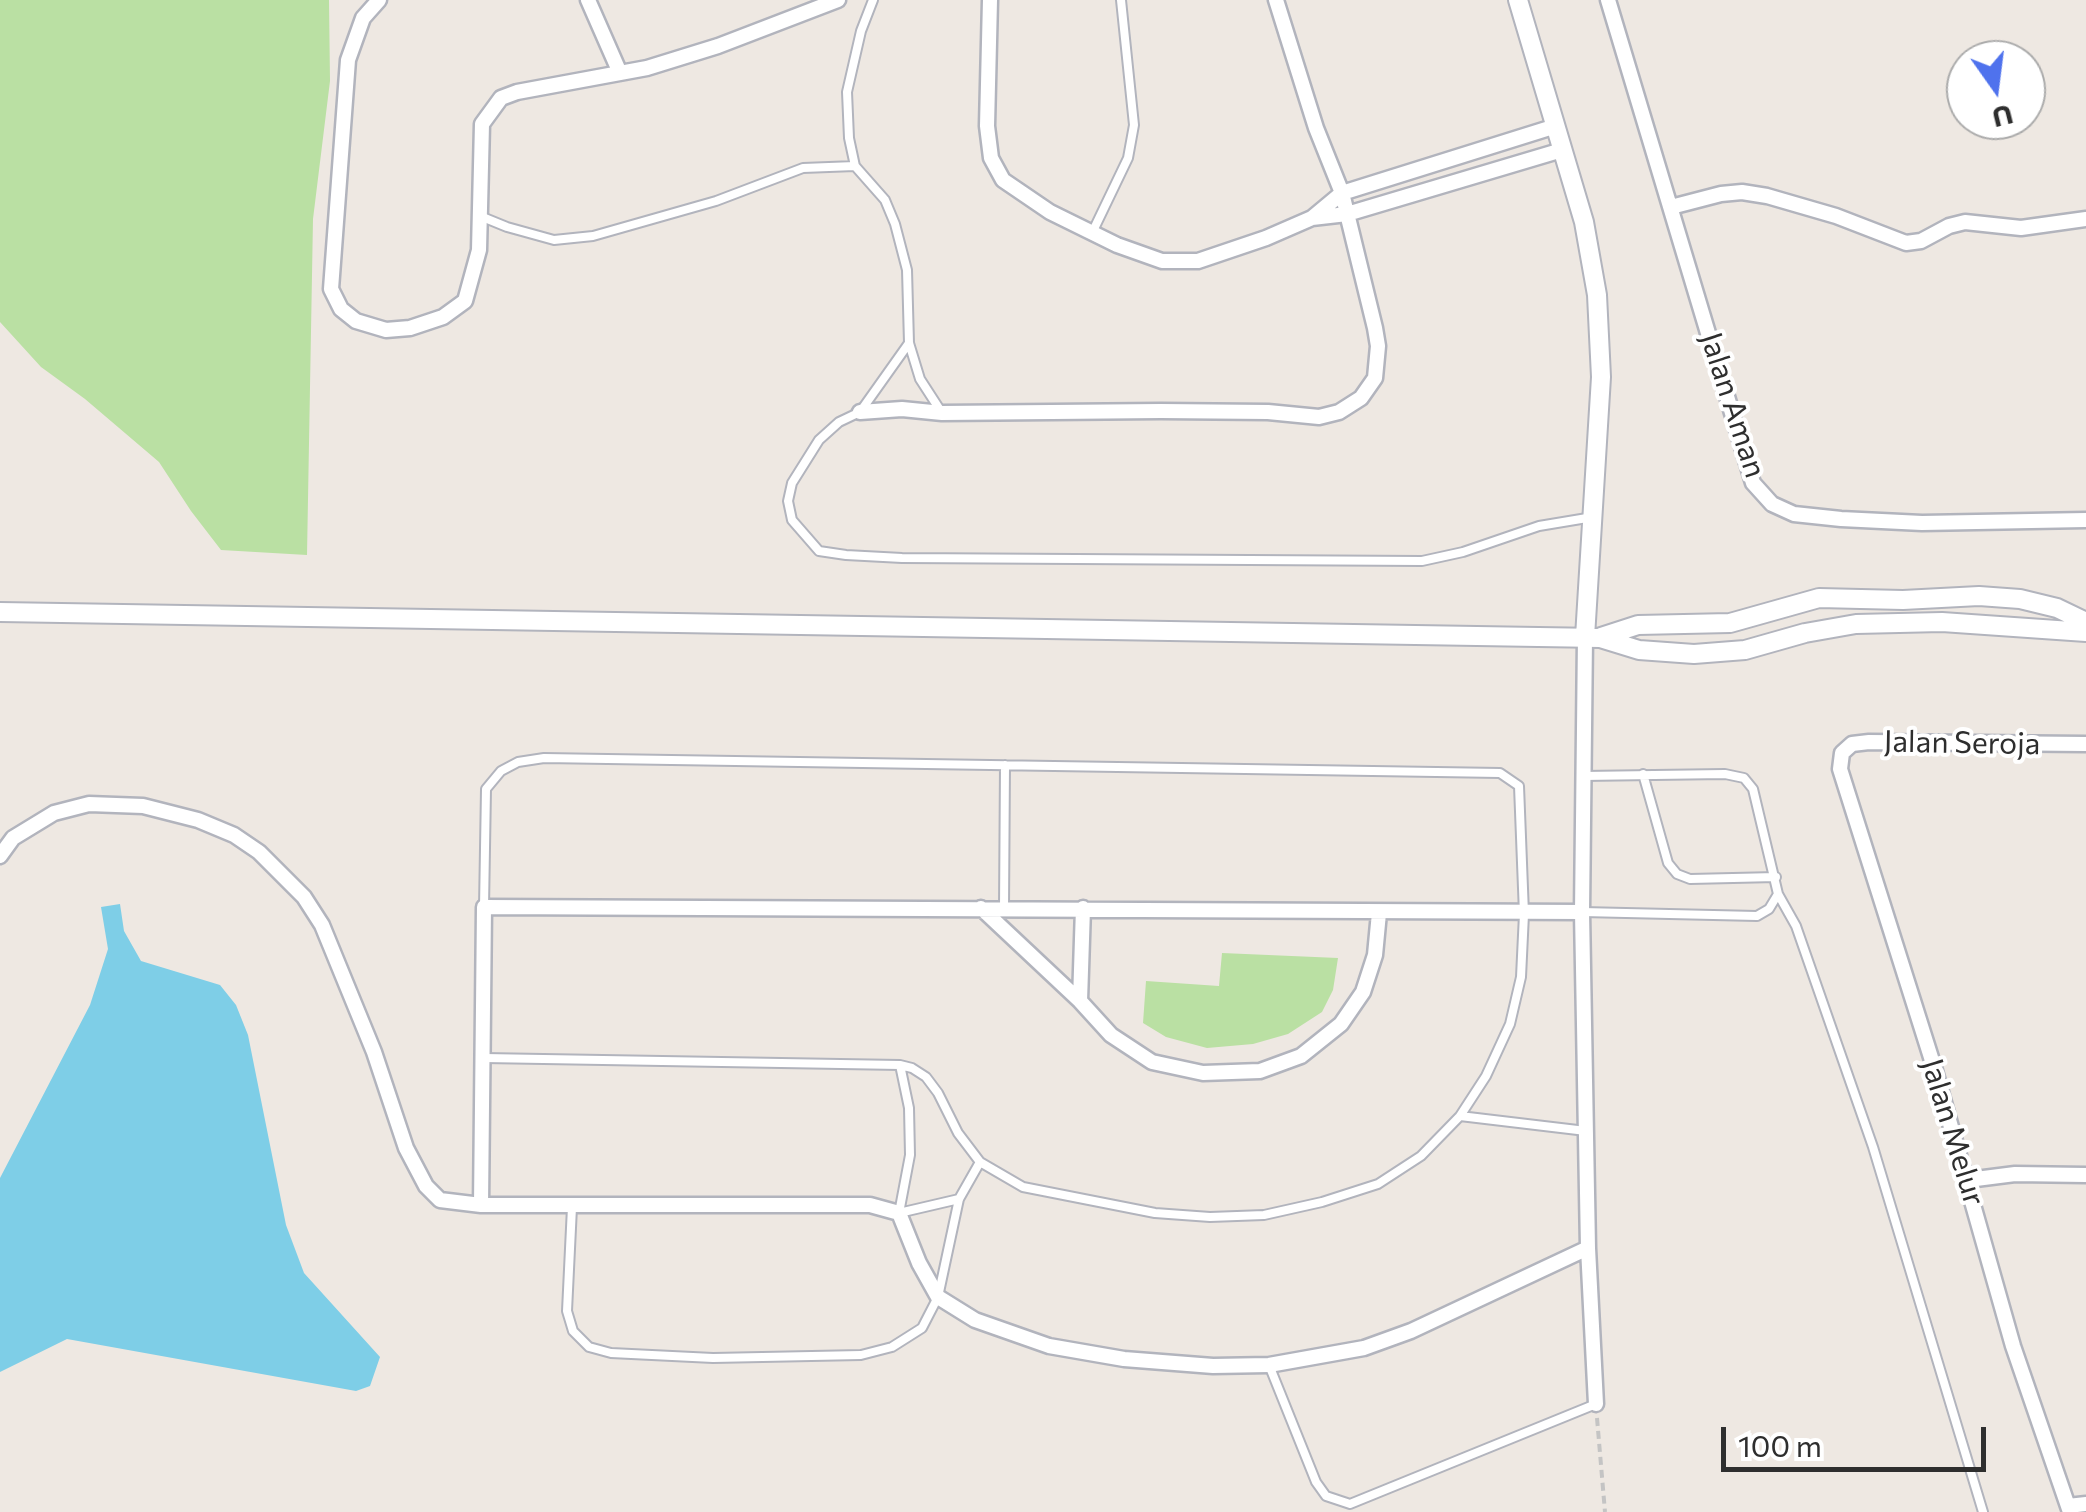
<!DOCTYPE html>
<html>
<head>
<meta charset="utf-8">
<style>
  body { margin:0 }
  #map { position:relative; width:2086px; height:1512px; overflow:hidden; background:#eee8e2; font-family:Commissioner,sans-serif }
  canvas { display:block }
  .north { position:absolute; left:1946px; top:40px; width:100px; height:100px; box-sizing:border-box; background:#fff; border:2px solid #ababab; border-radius:50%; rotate:166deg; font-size:28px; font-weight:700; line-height:40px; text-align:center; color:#2e2e2e }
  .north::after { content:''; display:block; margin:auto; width:35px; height:45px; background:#4f72ed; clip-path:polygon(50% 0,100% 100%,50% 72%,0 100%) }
  .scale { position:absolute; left:1721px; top:1427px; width:265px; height:45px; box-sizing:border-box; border:5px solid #2e2e2e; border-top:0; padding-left:12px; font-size:30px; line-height:35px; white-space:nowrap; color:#2e2e2e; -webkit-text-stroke:8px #fff; paint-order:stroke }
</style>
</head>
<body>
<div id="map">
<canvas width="2086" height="1512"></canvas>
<div class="north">U</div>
<div class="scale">100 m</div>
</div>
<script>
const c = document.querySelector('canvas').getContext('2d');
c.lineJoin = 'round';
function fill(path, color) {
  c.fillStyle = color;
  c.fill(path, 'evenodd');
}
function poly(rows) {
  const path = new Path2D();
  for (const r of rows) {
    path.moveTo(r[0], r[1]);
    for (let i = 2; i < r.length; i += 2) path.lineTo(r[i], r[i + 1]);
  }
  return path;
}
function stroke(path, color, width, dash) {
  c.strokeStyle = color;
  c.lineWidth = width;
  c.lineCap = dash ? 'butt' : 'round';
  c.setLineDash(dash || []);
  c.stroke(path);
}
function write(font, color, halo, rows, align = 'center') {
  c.font = font + ' Commissioner,sans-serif';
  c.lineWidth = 8;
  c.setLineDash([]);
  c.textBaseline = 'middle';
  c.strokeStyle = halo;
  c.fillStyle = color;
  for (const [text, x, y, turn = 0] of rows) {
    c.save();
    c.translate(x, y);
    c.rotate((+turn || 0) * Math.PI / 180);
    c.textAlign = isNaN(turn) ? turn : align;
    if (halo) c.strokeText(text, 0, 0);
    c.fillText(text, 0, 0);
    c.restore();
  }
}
const green = poly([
  [0,0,329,0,330,81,313,219,307,555,221,550,191,511,159,462,85,399,41,367,0,322],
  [1222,953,1338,958,1333,990,1322,1012,1288,1034,1253,1044,1207,1048,1166,1037,1143,1023,1146,981,1219,986]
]);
const water = poly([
  [120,904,124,931,141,961,220,985,236,1005,248,1035,286,1225,304,1273,380,1357,370,1386,356,1391,67,1339,0,1372,0,1178,90,1005,108,949,101,907]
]);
const path = poly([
  [1597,1418,1605,1512]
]);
const service = poly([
  [873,0,861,31,847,92,849,138,855,166,885,200,895,224,907,270,909,343,920,379,942,413],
  [480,216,507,227,554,240,593,236,716,201,803,168,855,166],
  [1092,233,1128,158,1134,125,1121,0],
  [909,343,860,412,839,422,819,440,792,483,788,501,792,520,819,551,846,555,902,558,1422,561,1463,552,1539,526,1593,517],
  [1643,774,1668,863,1677,874,1690,879,1776,877],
  [1778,894,1796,926,1873,1147,1983,1512],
  [1004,908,1005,765],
  [1582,912,1757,916,1769,909,1778,894,1753,789,1744,778,1725,774,1583,776],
  [484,1058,900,1065,912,1068,926,1077,938,1093,958,1133,980,1162,1023,1187,1155,1213,1210,1217,1264,1215,1322,1202,1378,1184,1421,1156,1460,1116,1486,1076,1510,1024,1521,977,1524,914,1519,786,1500,773,544,758,518,762,501,771,486,789,484,907],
  [900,1065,909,1108,910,1155,899,1213,959,1199],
  [1460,1116,1586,1131],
  [572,1207,567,1311,573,1331,589,1347,611,1353,713,1358,861,1355,892,1347,922,1328,938,1297,959,1199,980,1162],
  [1269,1365,1316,1482,1326,1496,1350,1504,1596,1404]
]);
const minor = poly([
  [379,0,363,18,348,60,331,289,341,309,356,321,386,330,410,328,443,317,465,301,479,250,482,124,501,98,517,92,647,68,718,46,838,0],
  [588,0,620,73],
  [990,0,987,126,991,158,1003,180,1050,212,1117,245,1162,261,1198,261,1266,238,1312,218,1342,193,1556,126],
  [1608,0,1753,483,1772,504,1794,514,1841,519,1922,523,2086,520],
  [1671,207,1721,194,1742,192,1767,196,1836,216,1906,243,1921,241,1949,226,1965,222,2021,228,2086,219],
  [1312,218,1347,214,1562,150],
  [860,412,902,409,942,413,1161,411,1268,412,1319,417,1339,412,1361,398,1375,378,1378,346,1375,328,1342,193,1316,128,1276,0],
  [1585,637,1582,912,1588,1248,1596,1404],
  [0,856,13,838,54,813,89,804,143,806,198,820,234,835,259,852,304,897,322,925,374,1052,406,1148,426,1186,440,1200,481,1205],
  [981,908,1080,1001,1111,1035,1152,1062,1203,1073,1260,1071,1301,1056,1341,1024,1363,992,1375,955,1379,913],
  [1582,912,484,907,481,1205,870,1205,899,1213,919,1263,938,1297,975,1320,1049,1346,1124,1359,1213,1366,1269,1365,1364,1348,1411,1331,1588,1248],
  [1080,1001,1083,908],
  [1968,1180,2015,1174,2086,1175],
  [2068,1506,2086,1504],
  [2070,1512,2013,1346,1934,1067,1840,769,1842,753,1852,744,1869,742,2086,744]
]);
const tertiary = poly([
  [1518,0,1584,222,1597,295,1601,377,1585,637],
  [0,612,1600,638,1639,650,1694,654,1745,650,1805,633,1856,624,1942,622,2086,632],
  [1601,637,1638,625,1730,623,1819,598,1903,600,1979,596,2020,599,2057,608,2086,622]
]);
const streetNames = [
  ["Jalan Aman",1733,405,72],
  ["Jalan Seroja",1962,743,1],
  ["Jalan Melur",1953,1132,73]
];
fill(green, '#bae0a3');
fill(water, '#7ecee7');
stroke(service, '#b2b4bd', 12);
stroke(minor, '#b2b4bd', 19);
stroke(tertiary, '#b2b4bd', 22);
stroke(path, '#c4c4c4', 4, [8, 5]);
stroke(service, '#fff', 8);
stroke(minor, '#fff', 14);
stroke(tertiary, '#fff', 18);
write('30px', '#2e2e2e', '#fff', streetNames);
</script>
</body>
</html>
